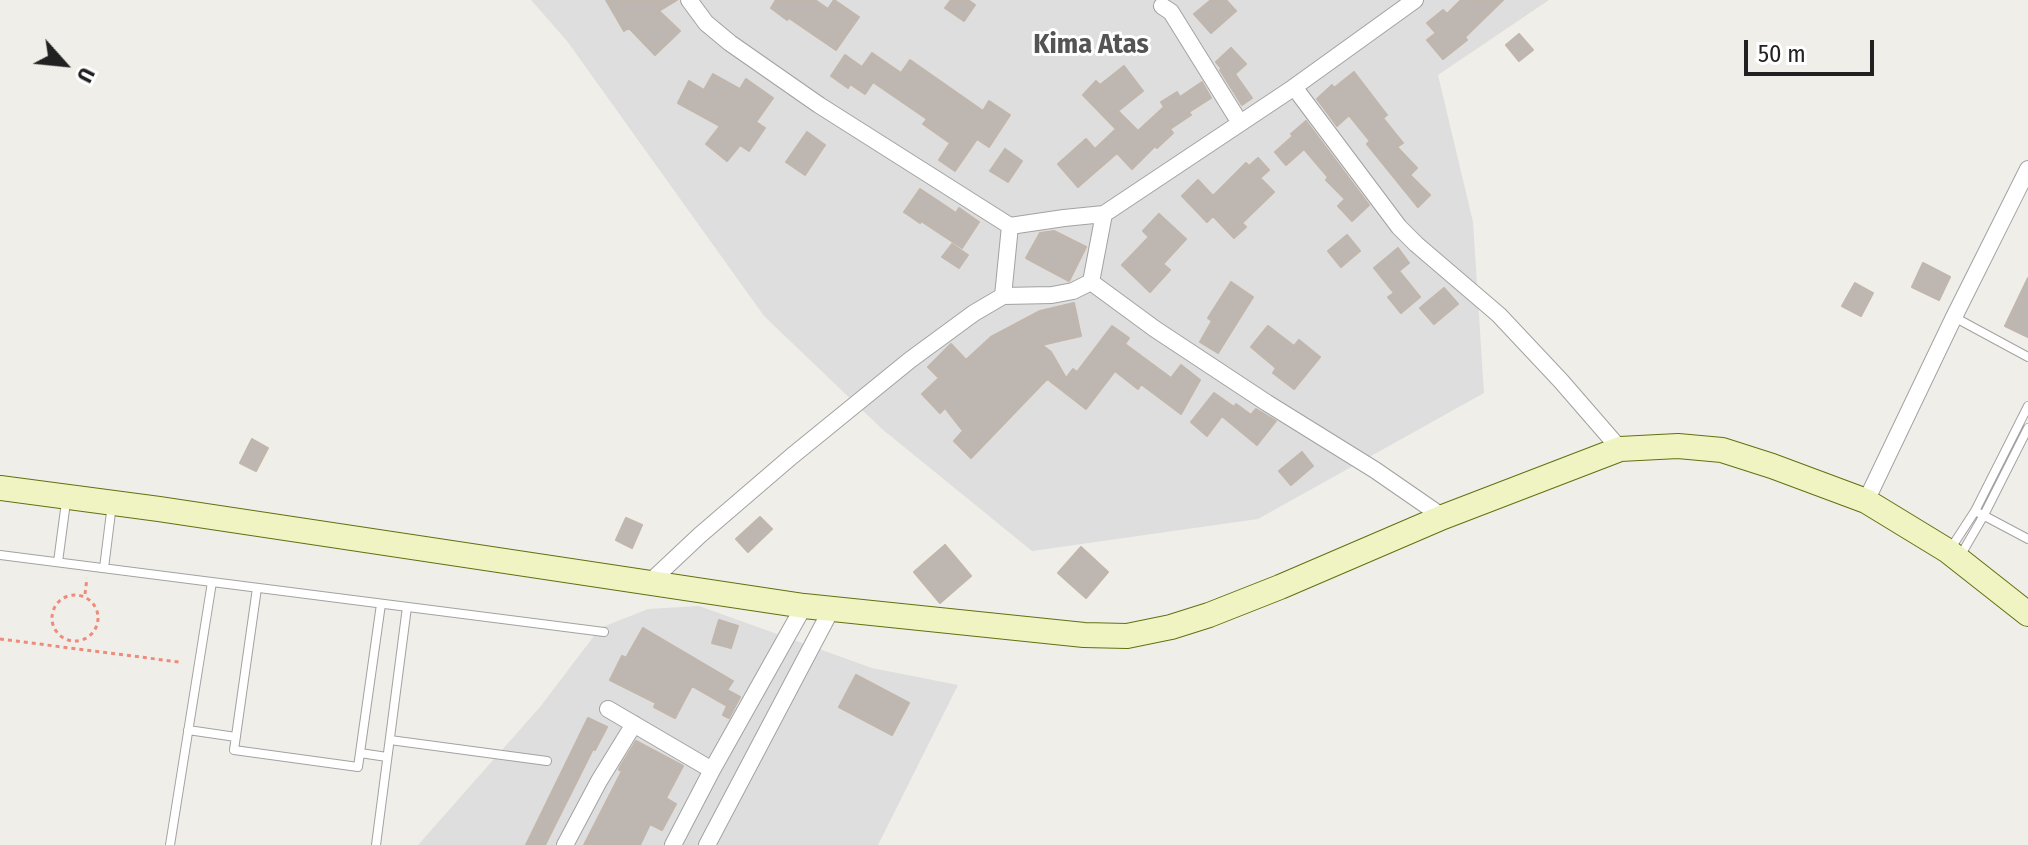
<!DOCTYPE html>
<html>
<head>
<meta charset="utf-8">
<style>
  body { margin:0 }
  #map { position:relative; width:2028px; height:845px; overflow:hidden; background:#f0eee8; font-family:"Fira Sans Condensed",sans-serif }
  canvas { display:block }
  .north { position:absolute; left:24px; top:24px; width:80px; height:80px; -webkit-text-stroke:6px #fff; paint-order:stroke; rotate:117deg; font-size:22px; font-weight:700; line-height:32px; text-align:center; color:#212121 }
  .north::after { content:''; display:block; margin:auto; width:28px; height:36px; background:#212121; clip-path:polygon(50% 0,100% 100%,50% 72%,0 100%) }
  .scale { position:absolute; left:1744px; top:40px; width:130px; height:36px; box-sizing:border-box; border:4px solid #212121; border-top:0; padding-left:10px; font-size:24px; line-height:28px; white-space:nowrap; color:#212121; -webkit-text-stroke:6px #fff; paint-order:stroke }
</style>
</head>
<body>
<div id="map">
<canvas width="2028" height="845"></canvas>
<div class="north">U</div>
<div class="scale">50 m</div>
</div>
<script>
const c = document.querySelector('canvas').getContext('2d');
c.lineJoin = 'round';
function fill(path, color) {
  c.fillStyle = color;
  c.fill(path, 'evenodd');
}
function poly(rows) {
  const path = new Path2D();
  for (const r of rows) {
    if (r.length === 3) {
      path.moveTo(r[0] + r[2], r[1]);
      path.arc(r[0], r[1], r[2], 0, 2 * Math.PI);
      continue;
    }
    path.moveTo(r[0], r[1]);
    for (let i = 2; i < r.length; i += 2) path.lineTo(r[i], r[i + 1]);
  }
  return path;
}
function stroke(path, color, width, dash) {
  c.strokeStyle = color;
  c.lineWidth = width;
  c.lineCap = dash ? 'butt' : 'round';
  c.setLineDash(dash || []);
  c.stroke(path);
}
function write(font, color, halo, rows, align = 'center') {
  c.font = font + ' "Fira Sans Condensed",sans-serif';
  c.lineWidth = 6;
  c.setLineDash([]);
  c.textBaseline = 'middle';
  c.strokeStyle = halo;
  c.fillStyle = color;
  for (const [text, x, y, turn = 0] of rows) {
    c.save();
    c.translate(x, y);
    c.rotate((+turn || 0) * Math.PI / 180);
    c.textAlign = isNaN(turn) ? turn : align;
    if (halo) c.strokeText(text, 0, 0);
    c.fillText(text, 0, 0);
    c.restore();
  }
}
const residential = poly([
  [531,0,1549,0,1438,75,1473,222,1484,393,1258,519,1032,551,882,429,764,316,567,41],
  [699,606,872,668,958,685,878,845,418,845,540,707,600,628,648,609]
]);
const building = poly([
  [606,0,677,0,659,11,680,31,655,55,629,28,624,31,606,0],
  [776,0,815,0,828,9,834,0,859,17,836,50,789,18,787,20,771,8,776,0],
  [951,0,968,0,975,5,964,21,945,8,951,0],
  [1211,0,1226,0,1236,11,1211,33,1194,14,1211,0],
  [1461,0,1503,0,1465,37,1467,40,1443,59,1427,40,1436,33,1427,23,1443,10,1447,14,1461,0],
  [1519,34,1533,50,1519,61,1506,45,1519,34],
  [1231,48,1246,64,1235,74,1252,98,1242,105,1220,70,1222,69,1216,62,1231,48],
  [872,53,901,73,910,60,983,111,989,101,1010,115,989,147,977,139,955,171,939,160,950,143,923,124,927,119,873,82,865,94,850,84,848,88,831,76,845,55,862,67,872,53],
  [1124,66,1143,91,1118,111,1138,131,1164,107,1161,102,1177,92,1180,97,1202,82,1211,98,1189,112,1191,115,1170,129,1173,133,1157,148,1155,146,1132,169,1117,153,1078,187,1058,164,1086,139,1095,149,1116,129,1083,95,1096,81,1100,85,1124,66],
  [1354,72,1387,115,1383,118,1403,143,1397,147,1417,168,1410,175,1430,195,1418,207,1367,144,1370,141,1349,115,1337,126,1317,99,1332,85,1334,88,1354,72],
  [713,74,740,89,746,79,773,98,756,122,765,128,749,151,740,145,727,161,706,144,720,126,678,103,689,81,704,90,713,74],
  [1306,121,1369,205,1352,221,1338,206,1345,199,1326,180,1328,177,1304,149,1286,165,1275,152,1293,136,1291,134,1306,121],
  [807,132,825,145,805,175,786,162,807,132],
  [1005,149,1022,161,1008,182,990,171,1005,149],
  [1258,158,1269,170,1260,178,1274,192,1242,223,1246,227,1234,238,1213,216,1207,222,1182,196,1198,180,1213,196,1246,163,1249,166,1258,158],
  [920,189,956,213,959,208,979,222,962,248,921,221,920,223,904,212,920,189],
  [1159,214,1186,239,1163,264,1170,270,1150,292,1122,265,1149,237,1143,231,1159,214],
  [1054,231,1086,247,1069,281,1026,258,1040,233,1054,231],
  [1347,235,1360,251,1341,267,1328,251,1347,235],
  [952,244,968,255,959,268,942,257,952,244],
  [1398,248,1409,263,1399,271,1420,297,1401,313,1388,297,1394,293,1374,268,1398,248],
  [1923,263,1950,277,1939,300,1912,287,1923,263],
  [2028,278,2028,337,2005,326,2028,278],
  [1231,282,1253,297,1218,353,1200,342,1212,321,1208,318,1231,282],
  [1855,283,1873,293,1861,316,1842,306,1855,283],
  [1444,288,1458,304,1434,324,1420,308,1444,288],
  [1074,303,1081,336,1042,345,1051,352,1066,378,1073,369,1077,372,1112,326,1129,338,1125,344,1171,378,1181,365,1200,380,1181,414,1141,384,1138,389,1115,371,1086,409,1050,381,1052,376,1048,380,1047,379,971,458,954,441,963,431,945,408,940,413,922,394,939,378,928,367,951,344,966,360,991,337,1040,311,1074,303],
  [1268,326,1294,346,1299,340,1320,357,1294,389,1273,373,1276,368,1251,347,1268,326],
  [1214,393,1234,407,1236,404,1251,415,1256,409,1276,421,1257,445,1222,416,1207,436,1191,422,1214,393],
  [252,439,268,448,256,471,240,463,252,439],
  [1302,452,1313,466,1291,485,1279,471,1302,452],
  [760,517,772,529,748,552,736,539,760,517],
  [626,518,642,525,632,548,616,540,626,518],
  [945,545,971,576,940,603,914,572,945,545],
  [1081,547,1108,572,1086,598,1058,573,1081,547],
  [719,620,738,626,731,648,712,643,719,620],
  [643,628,733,681,727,690,740,697,729,718,723,715,727,706,692,686,675,718,654,707,656,703,610,680,622,656,626,658,643,628],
  [856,675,909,703,892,735,839,707,856,675],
  [588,718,607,727,595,750,593,749,545,845,526,845,588,718],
  [636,741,683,766,666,798,676,804,662,830,650,824,640,845,584,845,622,771,619,770,620,767,636,741]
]);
const path = poly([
  [85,594,87,578],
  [75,618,23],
  [0,639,179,662]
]);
const service = poly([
  [1954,317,2028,357],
  [1979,513,2028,539],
  [1949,551,1975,511,2028,406],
  [0,555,604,632],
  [1959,558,1984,515,2028,428],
  [58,562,66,502],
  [104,568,112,504],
  [257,588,234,750,358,767,381,604],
  [188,730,236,737],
  [390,740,547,761],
  [360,753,387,757],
  [170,845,212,582],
  [376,845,407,607]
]);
const minor = poly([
  [689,0,706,23,730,43,819,105,1010,226,1003,296],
  [1162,6,1171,12,1240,123],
  [1294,87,1399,227,1416,244,1499,315,1561,381,1620,449],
  [1010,226,1064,218,1104,214],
  [1091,282,1155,329,1267,403,1375,470,1443,517],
  [1866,501,1954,317,2028,169],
  [650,582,700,535,792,456,910,360,974,313,1003,296,1052,295,1073,291,1091,282,1104,214,1290,90,1415,0],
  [608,709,712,770],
  [565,845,599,781,634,724],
  [673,845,712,770,804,606],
  [707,845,832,608]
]);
const secondary = poly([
  [0,488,159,509,804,606,1084,635,1127,636,1171,627,1209,615,1280,587,1443,517,1620,449,1678,446,1722,450,1772,466,1866,501,1948,551,2028,614]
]);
const districtNames = [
  ["Kima Atas",1091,45]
];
fill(residential, '#dfdede');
fill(building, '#beb7b1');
stroke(building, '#c1b6ac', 2);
stroke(service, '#a2a2a2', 10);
stroke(minor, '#a2a2a2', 18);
stroke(secondary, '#62700f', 26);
stroke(path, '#ee8c7c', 3, [4, 4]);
stroke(service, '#fff', 8);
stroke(minor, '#fff', 16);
stroke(secondary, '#f0f4c2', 24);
write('bold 28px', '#545454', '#fff', districtNames);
</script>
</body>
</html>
